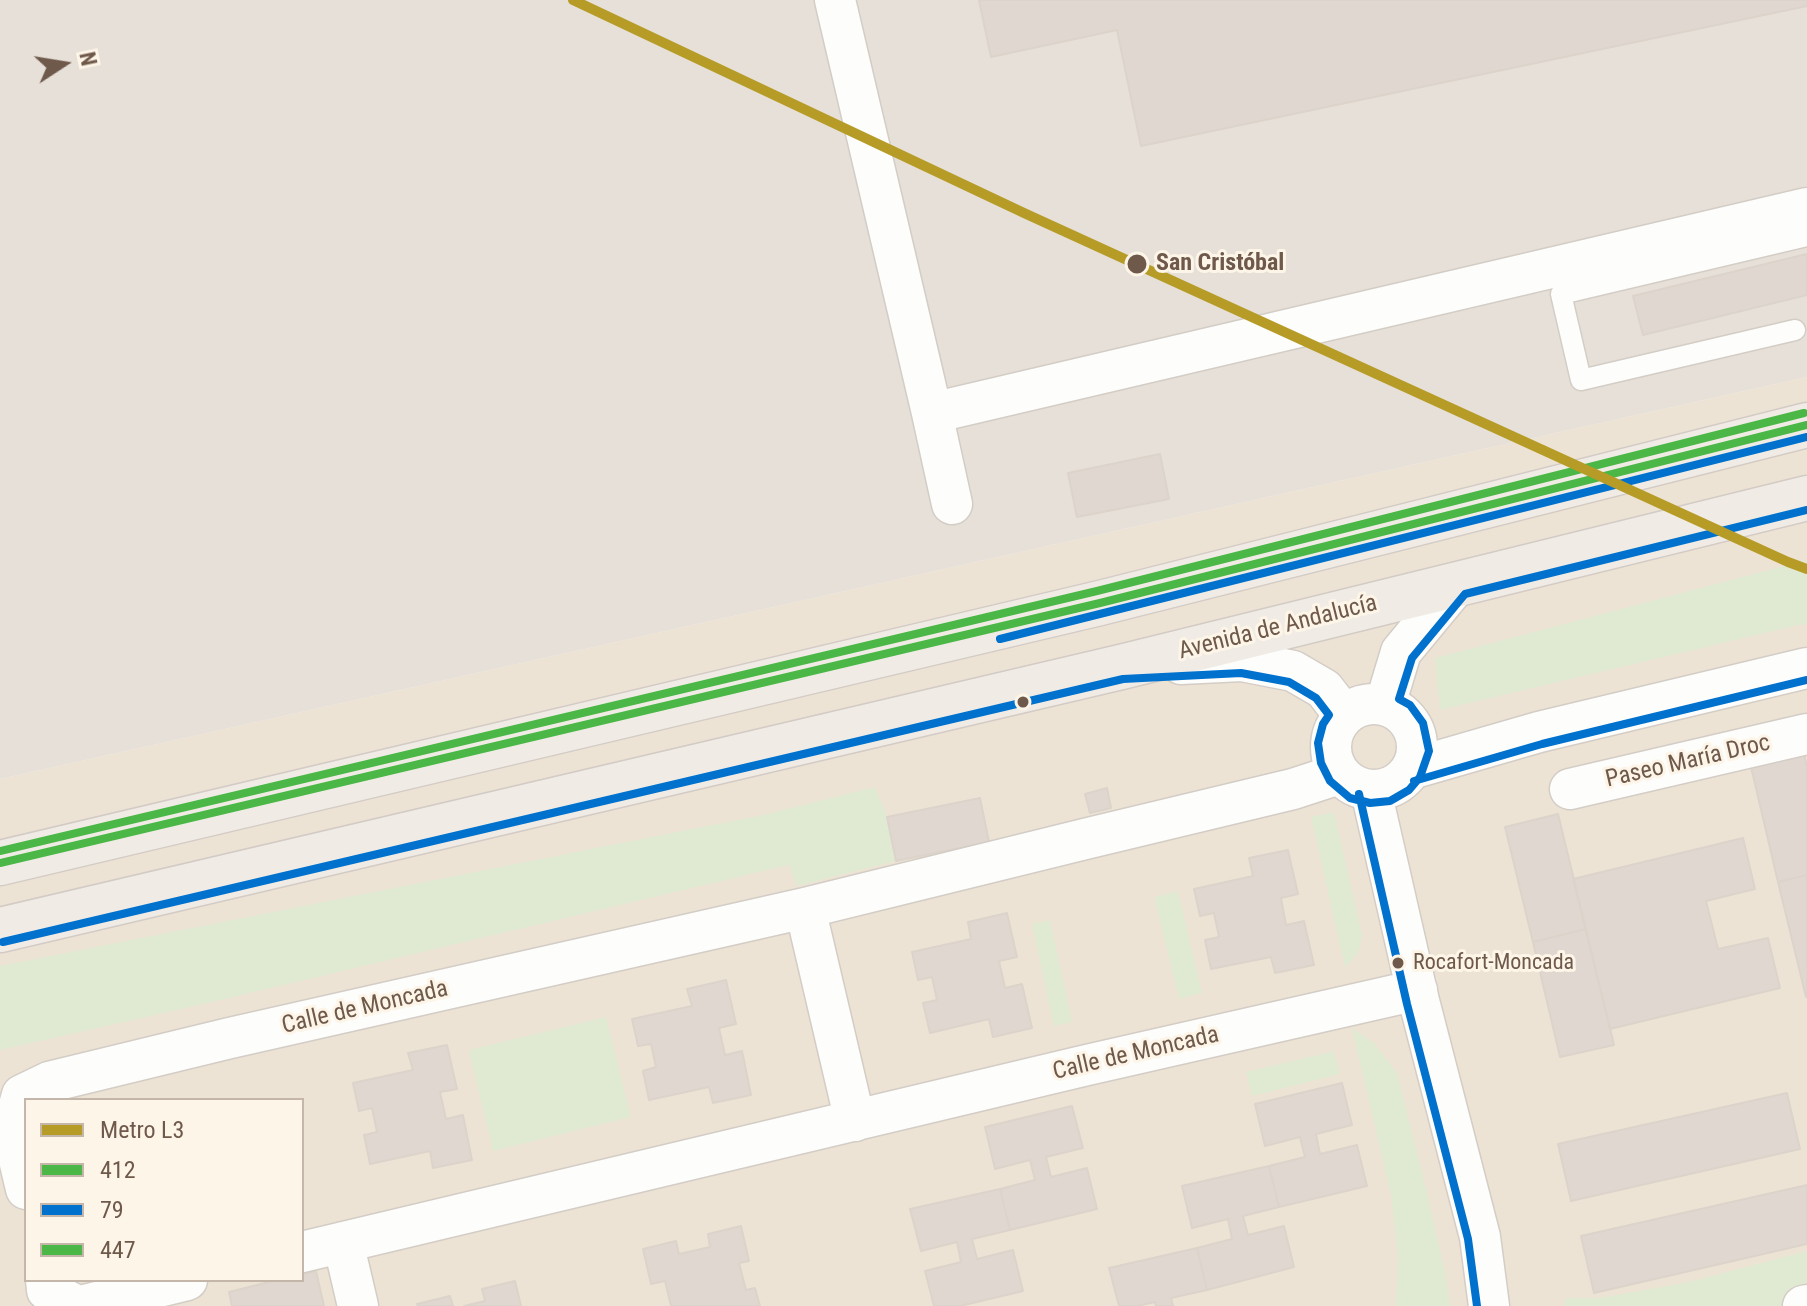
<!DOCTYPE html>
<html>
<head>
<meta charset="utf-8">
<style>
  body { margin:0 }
  #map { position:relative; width:1807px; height:1306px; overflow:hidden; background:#f4f0e8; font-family:"Roboto Condensed",sans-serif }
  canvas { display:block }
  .legend { position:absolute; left:24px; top:1098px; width:280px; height:184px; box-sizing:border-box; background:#fdf5e7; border:2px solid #c4b7a9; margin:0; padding:10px 14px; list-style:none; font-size:24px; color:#6e594b }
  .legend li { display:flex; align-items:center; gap:16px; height:40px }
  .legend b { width:40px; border:2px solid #c4b7a9 }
  .north { position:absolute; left:24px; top:24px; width:80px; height:80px; -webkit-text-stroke:6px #fdf5e7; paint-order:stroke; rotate:78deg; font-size:22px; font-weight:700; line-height:32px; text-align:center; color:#6e594b }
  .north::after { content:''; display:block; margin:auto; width:28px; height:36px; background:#6e594b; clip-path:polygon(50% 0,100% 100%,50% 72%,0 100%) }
</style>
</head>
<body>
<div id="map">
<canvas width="1807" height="1306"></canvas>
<ul class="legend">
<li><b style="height:10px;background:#b69c26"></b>Metro L3</li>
<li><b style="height:10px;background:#4ab747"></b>412</li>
<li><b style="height:10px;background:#0072ce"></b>79</li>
<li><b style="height:10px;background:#4ab747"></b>447</li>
</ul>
<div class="north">N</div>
</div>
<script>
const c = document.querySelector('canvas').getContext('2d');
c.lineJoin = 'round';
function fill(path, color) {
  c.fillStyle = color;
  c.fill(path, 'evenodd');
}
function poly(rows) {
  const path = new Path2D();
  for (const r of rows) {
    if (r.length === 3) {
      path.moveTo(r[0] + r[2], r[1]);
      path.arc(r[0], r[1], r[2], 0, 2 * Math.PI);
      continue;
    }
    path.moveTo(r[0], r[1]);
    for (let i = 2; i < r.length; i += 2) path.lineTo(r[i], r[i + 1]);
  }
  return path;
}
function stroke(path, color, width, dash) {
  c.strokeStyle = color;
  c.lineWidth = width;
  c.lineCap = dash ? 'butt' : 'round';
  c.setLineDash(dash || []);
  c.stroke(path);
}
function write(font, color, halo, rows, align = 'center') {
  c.font = font + ' "Roboto Condensed",sans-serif';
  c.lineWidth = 6;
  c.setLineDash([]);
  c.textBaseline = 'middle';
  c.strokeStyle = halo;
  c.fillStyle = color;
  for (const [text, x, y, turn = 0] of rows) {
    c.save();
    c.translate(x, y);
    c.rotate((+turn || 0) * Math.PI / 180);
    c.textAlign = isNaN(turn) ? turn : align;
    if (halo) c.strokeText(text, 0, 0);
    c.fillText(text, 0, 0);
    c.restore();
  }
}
const residential = poly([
  [1807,377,1807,1306,0,1306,0,779],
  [26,1100,302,1100,302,1280,26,1280]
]);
const industrial = poly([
  [0,0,1807,0,1807,377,0,779]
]);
const green = poly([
  [1807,560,1807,623,1440,710,1435,658],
  [875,787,887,817,896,861,797,886,789,865,195,1006,0,1050,0,966,763,815],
  [1334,812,1362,935,1360,948,1356,956,1345,967,1311,817],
  [1178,891,1202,993,1179,999,1154,897],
  [1050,920,1072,1022,1054,1026,1032,924],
  [606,1017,631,1117,493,1151,469,1050],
  [1352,1028,1374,1043,1397,1073,1429,1201,1446,1277,1450,1306,1396,1306,1398,1256,1391,1195],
  [1334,1051,1340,1074,1252,1096,1246,1072],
  [1807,1251,1807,1306,1564,1306,1566,1298,1600,1298,1689,1282]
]);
const building = poly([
  [979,0,1807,0,1807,6,1141,146,1117,30,991,57,979,0],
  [1807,254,1807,295,1643,335,1633,296,1807,254],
  [1160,454,1169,499,1077,517,1068,473,1160,454],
  [1804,754,1807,767,1807,875,1778,882,1751,767,1804,754],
  [1107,788,1111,808,1090,813,1085,794,1107,788],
  [980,798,989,842,896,861,887,817,980,798],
  [1558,814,1586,929,1533,942,1505,827,1558,814],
  [1743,838,1755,889,1706,901,1718,949,1768,938,1780,988,1610,1029,1573,879,1743,838],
  [1288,850,1298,894,1281,898,1286,925,1304,921,1314,965,1275,973,1271,957,1211,969,1205,940,1219,937,1214,913,1200,916,1194,889,1253,876,1249,858,1288,850],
  [1807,875,1807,997,1806,997,1778,882,1807,875],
  [1007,913,1017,957,999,961,1005,988,1022,984,1032,1028,993,1037,989,1019,930,1033,923,1003,937,1000,932,977,918,980,912,952,971,939,968,922,1007,913],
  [1586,929,1614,1045,1560,1057,1533,942,1586,929],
  [726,980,736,1024,719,1028,725,1055,742,1051,751,1095,713,1103,709,1087,649,1100,643,1071,656,1067,651,1044,638,1046,632,1019,692,1006,687,989,726,980],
  [447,1045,457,1089,440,1092,446,1119,463,1115,472,1160,433,1168,430,1151,370,1164,364,1135,377,1132,372,1108,359,1111,353,1083,413,1070,408,1053,447,1045],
  [1342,1083,1352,1125,1316,1134,1320,1154,1357,1145,1367,1186,1279,1207,1269,1166,1305,1157,1300,1137,1265,1146,1255,1104,1342,1083],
  [1787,1093,1800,1149,1571,1201,1558,1144,1787,1093],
  [1072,1106,1083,1148,1046,1157,1051,1177,1087,1168,1097,1209,1010,1230,1000,1189,1035,1180,1030,1160,995,1169,985,1127,1072,1106],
  [1269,1166,1279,1207,1243,1216,1248,1235,1284,1226,1294,1267,1207,1290,1197,1248,1232,1239,1228,1219,1192,1228,1182,1186,1269,1166],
  [1807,1185,1807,1244,1594,1293,1581,1236,1807,1185],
  [1000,1189,1010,1230,972,1239,977,1259,1013,1250,1023,1291,960,1306,934,1306,925,1271,961,1262,957,1242,921,1251,910,1209,1000,1189],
  [741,1226,749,1261,739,1263,746,1290,755,1288,760,1306,671,1306,665,1281,651,1284,643,1249,676,1241,679,1254,710,1247,708,1234,741,1226],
  [1197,1248,1207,1290,1171,1298,1173,1306,1156,1306,1155,1302,1137,1306,1119,1306,1109,1268,1197,1248],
  [316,1271,324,1306,232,1306,229,1292,277,1280,302,1280,302,1274,316,1271],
  [515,1281,521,1306,464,1306,485,1301,482,1289,515,1281],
  [450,1296,453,1306,418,1306,417,1304,450,1296]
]);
const lane = poly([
  [1795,330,1581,380,1561,294,1807,236]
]);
const street = poly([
  [835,0,932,413,1807,208],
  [932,413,952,504],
  [1181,664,1242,661,1293,671,1324,689,1344,715],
  [1374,747,43],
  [1385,705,1401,652,1458,583],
  [1411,769,1539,732,1807,668],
  [1570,789,1807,734],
  [1371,791,1419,1001,1480,1237,1489,1306],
  [805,908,855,1121],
  [26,1189,12,1130,22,1095,49,1082,230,1038,805,908,1089,838,1293,789,1339,774],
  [343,1242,358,1306],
  [302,1252,1087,1065,1417,990],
  [46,1280,47,1290,77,1306],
  [81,1306,187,1280],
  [1803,1306,1807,1305]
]);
const primary = poly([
  [0,863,1100,603,1807,425],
  [0,930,1121,667,1807,498]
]);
const bus1 = poly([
  [0,863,1100,603,1807,425]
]);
const bus2 = poly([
  [1000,639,1807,437],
  [1414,781,1542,744,1807,680],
  [1359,794,1407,1004,1468,1239,1477,1306],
  [3,942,1123,679,1241,673,1289,682,1316,698,1329,715,1323,724,1318,743,1321,763,1330,781,1350,798,1370,803,1390,801,1409,790,1420,777,1429,751,1423,723,1410,705,1399,699,1412,658,1465,594,1807,510]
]);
const bus3 = poly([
  [0,851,1097,591,1804,413]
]);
const metro1 = poly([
  [573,0,1024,213,1788,562,1807,569]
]);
const markers = [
  [1137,264,11,"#6e594b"],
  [1023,702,7,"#6e594b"],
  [1398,963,7,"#6e594b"]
];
const busNames = [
  ["Rocafort-Moncada",1413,963]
];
const stopNames = [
  ["San Cristóbal",1156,264]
];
const streetNames = [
  ["Avenida de Andalucía",1278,628,-14],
  ["Paseo María Droc",1688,762,-13],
  ["Calle de Moncada",365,1008,-13],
  ["Calle de Moncada",1136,1054,-13]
];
fill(residential, '#ede3d5');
fill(industrial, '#e6e0d8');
fill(green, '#e0ead3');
fill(building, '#e0d8d0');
stroke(building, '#dcd3ca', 2);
stroke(lane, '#d3cdc6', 23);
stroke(street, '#d3cdc6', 43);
stroke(primary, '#d3cbc5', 47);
stroke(lane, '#fdfdfc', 20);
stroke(street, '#fdfdfc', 40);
stroke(primary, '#f0ece5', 44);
stroke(bus1, '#4ab747', 8);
stroke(bus2, '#0072ce', 8);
stroke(bus3, '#4ab747', 8);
stroke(metro1, '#b69c26', 10);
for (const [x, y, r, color] of markers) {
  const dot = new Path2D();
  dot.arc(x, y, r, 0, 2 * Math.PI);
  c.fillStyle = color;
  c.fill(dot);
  stroke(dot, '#fdf5e7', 3);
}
write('22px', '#6e594b', '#fdf5e7', busNames, 'left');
write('bold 24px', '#6e594b', '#fdf5e7', stopNames, 'left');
write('24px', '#6e594b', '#fdf5e7', streetNames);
</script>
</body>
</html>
